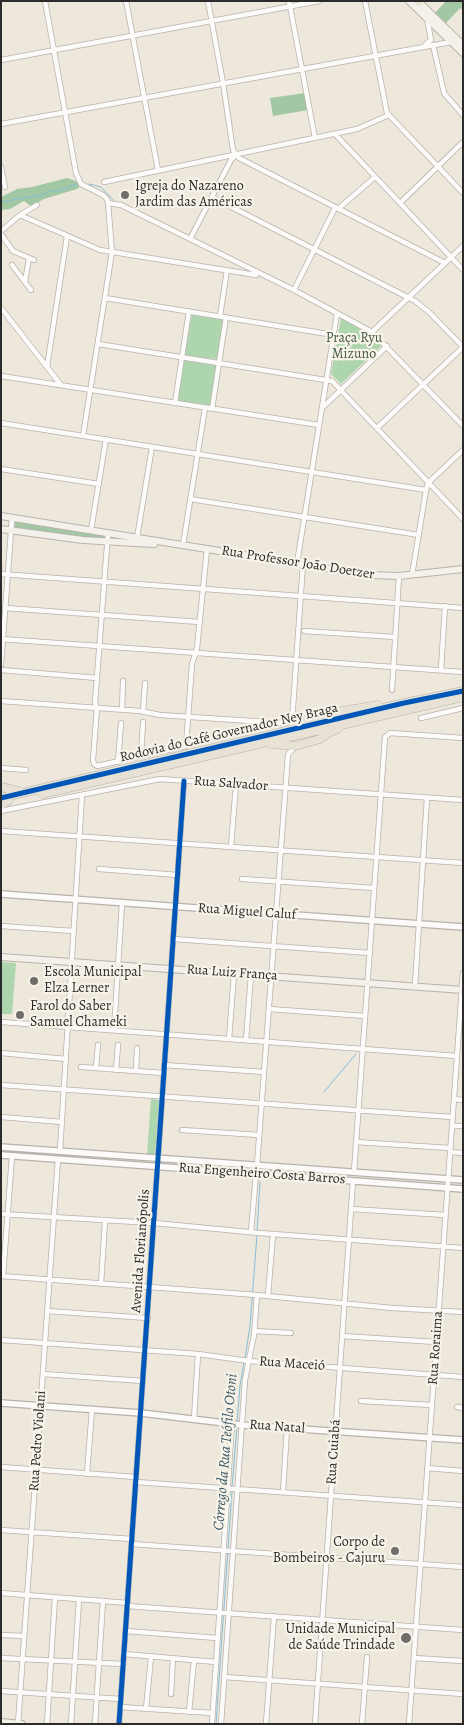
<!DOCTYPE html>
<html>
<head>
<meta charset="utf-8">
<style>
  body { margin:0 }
  #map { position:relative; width:464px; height:1725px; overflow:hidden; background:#ede7dc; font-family:Alegreya,serif }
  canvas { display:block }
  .frame { position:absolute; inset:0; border:2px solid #2b2b2b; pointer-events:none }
</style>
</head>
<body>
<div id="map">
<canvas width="464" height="1725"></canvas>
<div class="frame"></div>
</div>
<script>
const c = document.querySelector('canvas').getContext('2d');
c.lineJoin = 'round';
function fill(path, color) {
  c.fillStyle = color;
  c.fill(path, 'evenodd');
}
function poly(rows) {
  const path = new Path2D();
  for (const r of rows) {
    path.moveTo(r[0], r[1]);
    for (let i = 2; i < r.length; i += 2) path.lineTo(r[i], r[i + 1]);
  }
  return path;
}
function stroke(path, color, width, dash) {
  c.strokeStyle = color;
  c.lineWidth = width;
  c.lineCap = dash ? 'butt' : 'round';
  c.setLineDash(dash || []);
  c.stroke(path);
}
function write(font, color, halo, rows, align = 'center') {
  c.font = font + ' Alegreya,serif';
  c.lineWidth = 4.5;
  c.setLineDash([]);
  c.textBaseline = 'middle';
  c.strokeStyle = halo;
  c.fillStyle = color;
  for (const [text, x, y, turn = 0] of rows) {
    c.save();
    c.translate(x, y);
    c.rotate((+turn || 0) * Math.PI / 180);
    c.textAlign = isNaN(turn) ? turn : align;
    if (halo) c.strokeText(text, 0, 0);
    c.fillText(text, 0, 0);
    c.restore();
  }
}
const green = poly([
  [192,314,222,319,224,320,217,359,187,356,185,354],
  [341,318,370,335,381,346,341,384,331,374],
  [184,359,217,364,211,406,178,401],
  [1,962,16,963,12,1014,1,1014],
  [151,1099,159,1100,155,1156,147,1155]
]);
const forest = poly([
  [446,1,463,1,463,10,460,8,446,23,435,13],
  [305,93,308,110,273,116,270,98],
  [67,178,76,181,80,186,77,189,44,199,31,206,24,201,10,209,1,210,1,197,17,189,32,187],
  [15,521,105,535,104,540,15,529]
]);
const stream = poly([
  [89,184,101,187,114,201],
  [1,202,41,195,51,191,59,191,76,184],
  [324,1092,356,1054],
  [257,1232,260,1182],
  [245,1358,250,1326,257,1235],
  [237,1423,240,1386,244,1362],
  [232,1487,237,1427],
  [216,1724,232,1491]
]);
const minor = poly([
  [45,1,76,173,81,184,103,195,107,199,108,203,121,205,294,290,372,332,463,426],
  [126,1,158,170],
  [208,1,223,83,233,150,239,158,445,263],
  [289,1,315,138],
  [365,1,387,113,463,193],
  [425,45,431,40,427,18],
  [433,45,444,93,463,115],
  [1,60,319,1],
  [1,124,451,42],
  [335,134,463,270],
  [1,167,5,187],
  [104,182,357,129,389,115],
  [212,197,415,301,429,312,463,347],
  [400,203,463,142],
  [338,209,375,177],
  [20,215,100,250,256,275],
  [1,231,20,215,37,205],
  [1,234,13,251,34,260],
  [190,239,231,160,236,155],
  [12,265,31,290],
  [25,282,29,258],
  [294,290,335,208],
  [105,298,334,335],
  [1,308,61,385],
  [220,316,227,270],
  [372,332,463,246],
  [98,344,332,381,463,519],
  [47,367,67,236],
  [1,376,319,425],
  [175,403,189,311],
  [322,408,387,346],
  [212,409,226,317],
  [1,423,426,490],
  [377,428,463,347],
  [83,436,112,252,108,203],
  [1,469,99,484],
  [190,499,419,535],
  [91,530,106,439],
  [108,533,95,703,97,708,93,760,94,764,97,766,186,746,192,664,197,648,207,549],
  [137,538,152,447],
  [183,545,205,408],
  [297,563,337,314],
  [1,574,463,608],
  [412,575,426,490,428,483,463,450],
  [5,608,200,622],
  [304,631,395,637],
  [1,639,463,672],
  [1,665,12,518],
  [1,670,97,678],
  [441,670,445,606],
  [392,690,399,576],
  [1,701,140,711,160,715,282,723,292,721,303,564],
  [122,710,123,681],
  [143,712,145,683],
  [421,718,463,708],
  [141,756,143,722],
  [118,762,121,723],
  [1,768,26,770],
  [1,811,160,779,463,800],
  [1,831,463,863],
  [231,847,236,784],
  [99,869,178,875],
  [242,879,374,888],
  [1,926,73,931],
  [173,939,370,953],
  [415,986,427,798],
  [269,1009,365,1016],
  [1,1022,457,1056],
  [114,1030,122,903],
  [229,1039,234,974],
  [246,1040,251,975],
  [1,1053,66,1059],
  [164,1065,264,1072],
  [81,1067,163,1073],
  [96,1068,98,1045],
  [116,1070,118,1045],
  [136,1071,137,1048],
  [1,1085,452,1117],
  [454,1099,463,1100],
  [1,1117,62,1122],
  [452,1126,463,1126],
  [182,1130,259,1135],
  [356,1142,450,1148],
  [60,1151,82,795],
  [450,1152,463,1153],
  [257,1165,288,755,295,746],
  [354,1172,385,737,390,733,463,738],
  [351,1209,445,1215],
  [1,1214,154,1223,259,1233,463,1248],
  [251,1232,256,1174],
  [1,1276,257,1295,392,1308,463,1312],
  [3,1276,12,1156],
  [101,1284,105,1221],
  [268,1296,273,1234],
  [47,1311,148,1318],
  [254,1331,291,1333],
  [342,1336,436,1342],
  [1,1340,198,1354,249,1361,463,1377],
  [43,1374,143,1381],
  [361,1401,432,1405],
  [457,1407,463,1408],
  [194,1419,198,1354],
  [1,1467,136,1477],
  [427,1468,463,1471],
  [87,1474,92,1409],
  [136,1482,463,1505],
  [283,1492,287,1428],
  [1,1530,132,1539],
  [132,1544,463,1567],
  [1,1593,128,1603],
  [127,1606,463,1630],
  [126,1631,217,1638],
  [1,1635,24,1636],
  [124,1654,216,1662],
  [1,1658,123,1664],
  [414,1658,463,1661],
  [224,1677,463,1694],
  [1,1691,121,1699],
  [171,1694,173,1658],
  [120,1707,212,1713],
  [146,1709,151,1657],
  [189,1712,194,1660],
  [18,1724,58,1159],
  [47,1724,55,1597],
  [71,1724,79,1599],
  [95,1724,103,1601],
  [119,1724,184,781],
  [212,1724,232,1423],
  [221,1724,245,1380,254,1335,257,1295],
  [266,1724,274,1616],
  [315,1724,353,1181],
  [362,1724,367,1657],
  [409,1724,463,973]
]);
const tertiary = poly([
  [1,894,463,927],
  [1,1147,463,1180],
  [1,1155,463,1189],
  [1,1403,141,1413,242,1425,463,1440]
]);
const secondary = poly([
  [409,1,463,53],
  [418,1,463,45],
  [1,516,369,575,399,576,463,569],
  [1,529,83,540,154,544],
  [1,957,463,990],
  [1,1722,22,1724]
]);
const trunk = poly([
  [418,1,419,2]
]);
const motorway = poly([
  [292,721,314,716,378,705],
  [271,744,295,746,320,739,330,732,338,729],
  [1,787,19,791],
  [42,794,463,697],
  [1,798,404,703,463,691],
  [1,805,8,801]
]);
const cycleway = poly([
  [1,798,404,703,463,691],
  [119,1724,184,781]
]);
const markers = [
  [125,195,5,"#6f6d69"],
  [34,981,5,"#6f6d69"],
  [20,1015,5,"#6f6d69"],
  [395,1551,5,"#6f6d69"],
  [406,1638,6,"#6f6d69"]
];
const poiNames = [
  ["Igreja do Nazareno",135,187],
  ["Jardim das Américas",135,203],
  ["Escola Municipal",44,973],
  ["Elza Lerner",44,989],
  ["Farol do Saber",30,1007],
  ["Samuel Chameki",30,1023],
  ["Corpo de",385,1543,"right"],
  ["Bombeiros - Cajuru",385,1559,"right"],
  ["Unidade Municipal",395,1630,"right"],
  ["de Saúde Trindade",395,1646,"right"]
];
const parkNames = [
  ["Praça Ryu",354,339],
  ["Mizuno",354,355]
];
const streetNames = [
  ["Rua Professor João Doetzer",298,563,9],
  ["Rodovia do Café Governador Ney Braga",229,733,-13],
  ["Rua Salvador",231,784,4],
  ["Rua Miguel Caluf",247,912,4],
  ["Rua Luiz França",232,973,4],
  ["Rua Engenheiro Costa Barros",262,1174,4],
  ["Avenida Florianópolis",141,1251,-86],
  ["Rua Roraima",436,1348,-86],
  ["Rua Maceió",292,1364,4],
  ["Rua Natal",277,1427,4],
  ["Rua Pedro Violani",38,1441,-86],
  ["Rua Cuiabá",334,1452,-86]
];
const waterNames = [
  ["Córrego da Rua Teófilo Otoni",226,1452,-85]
];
fill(green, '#aed6ae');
fill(forest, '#a1c7a3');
stroke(stream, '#86bed7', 1);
stroke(minor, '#b7b3ac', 6);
stroke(tertiary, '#b7b3ac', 8);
stroke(secondary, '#b7b3ac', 8);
stroke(trunk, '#b7b3ac', 9);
stroke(motorway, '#b7b3ac', 9);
stroke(minor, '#fcfbfa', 4.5);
stroke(tertiary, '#fcfbfa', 5.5);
stroke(secondary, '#f4f1eb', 6);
stroke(trunk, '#e7e2d5', 7);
stroke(motorway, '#e7e2d5', 8);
stroke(cycleway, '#0057b8', 5);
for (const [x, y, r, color] of markers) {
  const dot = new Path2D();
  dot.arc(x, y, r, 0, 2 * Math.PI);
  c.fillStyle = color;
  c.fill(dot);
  stroke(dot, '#f7f3e8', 2);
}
write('14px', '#2b2b2b', '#f7f3e8', poiNames, 'left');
write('14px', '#435a47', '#f7f3e8', parkNames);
write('14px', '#2b2b2b', '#f7f3e8', streetNames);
write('italic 15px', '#3b5866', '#f7f3e8', waterNames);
</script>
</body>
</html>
